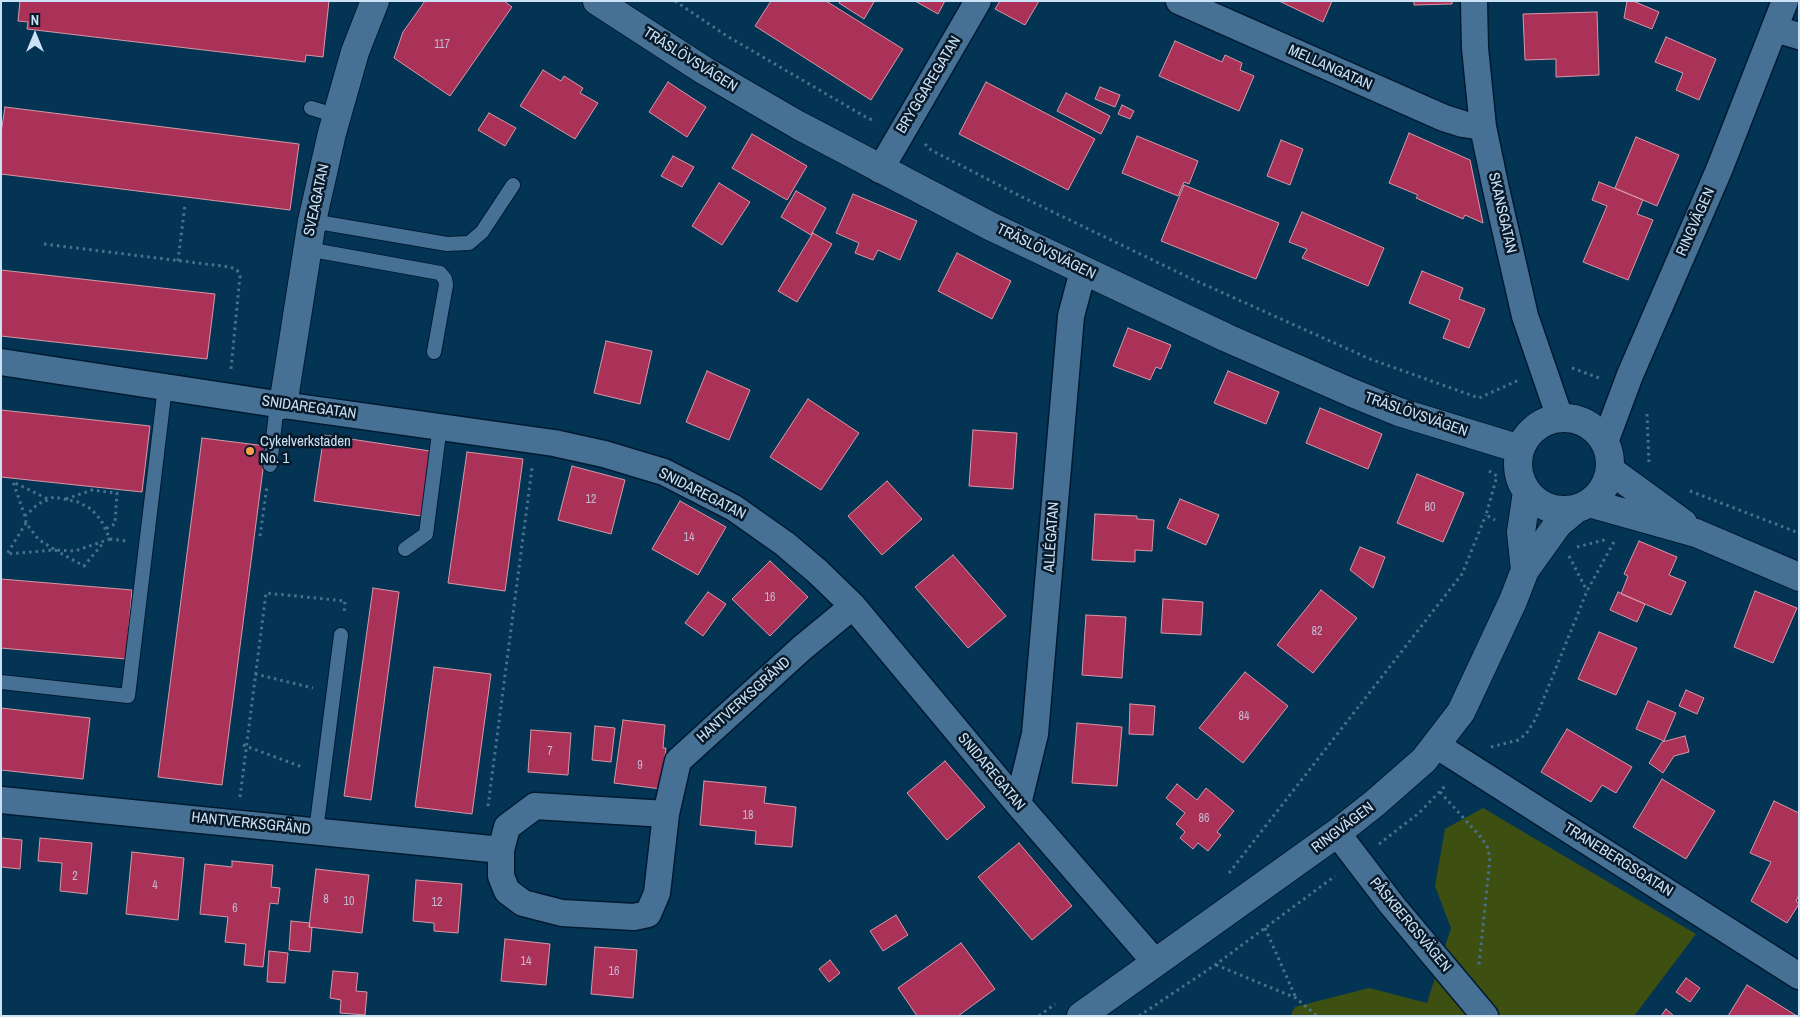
<!DOCTYPE html>
<html>
<head>
<meta charset="utf-8">
<style>
  body { margin:0 }
  #map { position:relative; width:1800px; height:1017px; overflow:hidden; background:#043454; font-family:"Archivo Narrow",sans-serif }
  canvas { display:block }
  .frame { position:absolute; inset:0; border:2px solid #cbe2f6; pointer-events:none }
  .north { position:absolute; left:10px; top:10px; width:50px; height:50px; -webkit-text-stroke:4px #081a29; paint-order:stroke; rotate:0deg; font-size:14px; font-weight:700; line-height:20px; text-align:center; color:#cbe2f6 }
  .north::after { content:''; display:block; margin:auto; width:18px; height:22px; background:#cbe2f6; clip-path:polygon(50% 0,100% 100%,50% 72%,0 100%) }
</style>
</head>
<body>
<div id="map">
<canvas width="1800" height="1017"></canvas>
<div class="frame"></div>
<div class="north">N</div>
</div>
<script>
const c = document.querySelector('canvas').getContext('2d');
c.lineJoin = 'round';
function fill(path, color) {
  c.fillStyle = color;
  c.fill(path, 'evenodd');
}
function poly(rows) {
  const path = new Path2D();
  for (const r of rows) {
    if (r.length === 3) {
      path.moveTo(r[0] + r[2], r[1]);
      path.arc(r[0], r[1], r[2], 0, 2 * Math.PI);
      continue;
    }
    path.moveTo(r[0], r[1]);
    for (let i = 2; i < r.length; i += 2) path.lineTo(r[i], r[i + 1]);
  }
  return path;
}
function stroke(path, color, width, dash) {
  c.strokeStyle = color;
  c.lineWidth = width;
  c.lineCap = dash ? 'butt' : 'round';
  c.setLineDash(dash || []);
  c.stroke(path);
}
function write(font, color, halo, rows, align = 'center') {
  c.font = font + ' "Archivo Narrow",sans-serif';
  c.lineWidth = 5;
  c.setLineDash([]);
  c.textBaseline = 'middle';
  c.strokeStyle = halo;
  c.fillStyle = color;
  for (const [text, x, y, turn = 0] of rows) {
    c.save();
    c.translate(x, y);
    c.rotate((+turn || 0) * Math.PI / 180);
    c.textAlign = isNaN(turn) ? turn : align;
    if (halo) c.strokeText(text, 0, 0);
    c.fillText(text, 0, 0);
    c.restore();
  }
}
const green = poly([
  [1483,808,1696,934,1634,1016,1290,1016,1295,1007,1369,988,1427,1003,1451,928,1435,886,1445,829]
]);
const building = poly([
  [20,1,329,1,323,57,306,55,305,62,27,29,28,22,18,21,20,1],
  [425,1,504,1,512,7,450,96,394,58,403,32,425,1],
  [771,1,826,1,903,49,871,100,755,26,771,1],
  [840,1,872,1,874,2,864,19,839,3,840,1],
  [915,1,945,1,938,14,915,1],
  [1000,1,1039,1,1025,25,995,9,1000,1],
  [1279,1,1332,1,1323,22,1279,1],
  [1414,1,1452,1,1452,4,1414,5,1414,1],
  [1627,1,1633,1,1659,12,1652,29,1624,18,1627,1],
  [1597,12,1599,75,1556,77,1556,59,1525,60,1523,14,1597,12],
  [1666,37,1716,59,1699,100,1676,90,1683,73,1655,62,1666,37],
  [1175,41,1222,62,1225,55,1242,63,1240,70,1254,76,1239,111,1159,76,1175,41],
  [543,70,561,81,564,76,583,88,580,93,598,103,575,139,520,106,543,70],
  [668,82,706,107,687,137,649,112,668,82],
  [986,82,1095,139,1068,190,959,134,986,82],
  [1100,87,1120,95,1115,107,1095,99,1100,87],
  [1066,93,1110,116,1101,134,1057,111,1066,93],
  [1122,105,1134,111,1130,119,1118,114,1122,105],
  [5,107,299,144,290,210,1,174,1,133,5,107],
  [489,113,516,128,505,146,478,130,489,113],
  [1409,133,1470,160,1483,223,1465,215,1463,219,1416,198,1418,195,1389,183,1409,133],
  [752,134,807,166,787,200,732,168,752,134],
  [1137,136,1198,161,1189,184,1184,182,1178,196,1122,173,1137,136],
  [1636,137,1679,155,1657,206,1615,188,1636,137],
  [1281,140,1303,149,1290,185,1267,176,1281,140],
  [673,156,694,167,682,187,661,176,673,156],
  [1599,182,1643,200,1637,214,1653,220,1628,280,1583,262,1607,206,1592,200,1599,182],
  [719,183,750,202,722,245,692,226,719,183],
  [1184,185,1279,223,1256,279,1161,241,1184,185],
  [796,191,826,208,811,235,781,217,796,191],
  [853,194,917,221,900,260,878,250,873,260,855,253,859,243,836,233,853,194],
  [1302,212,1384,248,1368,286,1302,258,1307,249,1289,242,1302,212],
  [813,233,832,244,797,302,778,291,813,233],
  [957,253,1011,281,992,319,938,291,957,253],
  [1,270,215,294,207,359,1,336,1,270],
  [1422,271,1463,288,1459,299,1485,309,1469,348,1443,338,1450,320,1409,303,1422,271],
  [1128,328,1171,345,1161,369,1156,367,1150,380,1113,366,1128,328],
  [606,341,652,351,640,404,594,393,606,341],
  [707,371,750,390,729,440,686,422,707,371],
  [1228,371,1279,392,1266,424,1214,403,1228,371],
  [808,399,859,433,821,490,770,457,808,399],
  [1320,408,1382,434,1368,469,1306,443,1320,408],
  [1,410,150,426,142,492,1,477,1,410],
  [973,430,1017,433,1013,489,969,486,973,430],
  [324,435,430,451,421,516,314,501,324,435],
  [202,438,266,446,222,785,158,777,202,438],
  [467,452,523,459,505,591,448,583,467,452],
  [572,466,625,480,611,534,558,520,572,466],
  [1417,474,1464,493,1443,542,1397,523,1417,474],
  [887,481,922,519,882,555,848,516,887,481],
  [1180,499,1219,515,1206,545,1167,528,1180,499],
  [680,501,726,527,698,575,652,549,680,501],
  [1095,514,1137,516,1137,519,1154,520,1152,551,1135,550,1135,562,1092,560,1095,514],
  [1639,541,1677,557,1669,575,1686,582,1671,615,1621,594,1628,576,1624,574,1639,541],
  [1360,547,1385,557,1373,588,1350,570,1360,547],
  [953,555,1006,616,968,648,915,587,953,555],
  [770,561,808,597,770,636,732,599,770,561],
  [1,579,132,590,126,659,1,648,1,579],
  [373,588,399,592,371,800,344,796,373,588],
  [1321,590,1357,618,1313,673,1277,645,1321,590],
  [1755,591,1797,608,1773,663,1734,647,1755,591],
  [708,592,726,604,703,636,685,623,708,592],
  [1618,592,1645,604,1637,622,1610,610,1618,592],
  [1163,599,1203,602,1201,635,1161,633,1163,599],
  [1086,615,1126,617,1122,678,1082,675,1086,615],
  [1599,632,1637,648,1616,695,1578,679,1599,632],
  [434,667,491,674,472,814,415,807,434,667],
  [1245,672,1288,706,1243,763,1199,728,1245,672],
  [1686,690,1704,698,1697,714,1679,706,1686,690],
  [1648,701,1676,713,1664,741,1636,729,1648,701],
  [1130,704,1155,706,1153,735,1129,734,1130,704],
  [1,708,90,718,83,779,1,770,1,708],
  [623,720,665,725,663,748,666,748,661,789,614,783,623,720],
  [1077,723,1122,727,1117,786,1072,783,1077,723],
  [595,726,615,728,611,762,592,760,595,726],
  [1567,729,1632,767,1616,793,1602,785,1591,802,1541,772,1567,729],
  [531,730,571,733,568,775,528,772,531,730],
  [1685,736,1689,752,1674,756,1663,773,1649,763,1662,742,1685,736],
  [945,761,985,807,947,840,907,793,945,761],
  [1662,779,1715,811,1686,859,1633,827,1662,779],
  [704,781,766,787,764,803,796,807,792,847,755,844,756,831,700,825,704,781],
  [1177,784,1197,800,1206,788,1234,811,1217,832,1221,835,1208,851,1198,843,1193,849,1180,838,1185,832,1176,824,1185,813,1166,798,1177,784],
  [1774,801,1799,813,1799,895,1796,901,1799,904,1787,923,1751,901,1771,862,1750,853,1774,801],
  [1,838,22,840,20,869,1,867,1,838],
  [40,838,92,843,87,894,60,891,62,863,38,861,40,838],
  [1019,843,1072,906,1032,940,978,877,1019,843],
  [132,852,184,858,178,920,126,914,132,852],
  [232,861,273,865,271,887,280,888,278,904,270,903,263,967,244,965,246,944,225,942,228,917,200,914,205,864,232,867,232,861],
  [316,869,369,875,362,933,309,927,316,869],
  [416,880,462,884,458,933,434,931,434,923,413,921,416,880],
  [896,915,908,935,883,951,870,931,896,915],
  [291,921,310,923,309,927,312,928,310,952,289,950,291,921],
  [505,939,550,944,546,985,501,981,505,939],
  [961,943,995,989,958,1016,917,1016,898,988,961,943],
  [595,947,637,950,633,998,591,994,595,947],
  [269,951,288,953,285,983,267,982,269,951],
  [830,960,840,973,829,982,819,969,830,960],
  [333,971,358,973,356,991,367,992,365,1015,340,1013,341,1000,330,998,333,971],
  [1686,978,1700,988,1690,1002,1676,992,1686,978],
  [1747,985,1797,1016,1728,1016,1747,985],
  [1666,1009,1674,1016,1661,1016,1666,1009]
]);
const path = poly([
  [675,1,727,36,869,119,876,120],
  [925,144,931,150,1024,198,1192,279,1370,359,1479,398,1519,380],
  [44,244,230,267,237,270,240,276,231,369],
  [178,261,185,204],
  [1572,368,1599,378],
  [1647,414,1649,463],
  [1489,471,1497,476,1486,515,1495,520],
  [1690,491,1799,533],
  [66,499,92,490,117,493,115,524,105,529],
  [25,516,13,482,48,499],
  [26,523,7,554,55,550,84,566,104,542],
  [260,536,267,486],
  [110,539,75,551,55,550,38,539,26,523,25,516,38,504,54,497,78,502,91,509,101,520,110,539,126,541],
  [1577,547,1608,539],
  [1569,556,1587,591],
  [255,674,313,688],
  [243,745,302,767],
  [1491,747,1518,740,1526,734,1535,720,1587,591,1615,540],
  [1440,792,1479,835,1487,846,1490,858,1479,965],
  [240,797,266,593,345,601,344,614],
  [488,806,532,468],
  [1379,844,1419,813,1447,784],
  [1229,873,1462,574,1486,515],
  [1265,928,1296,998],
  [1216,965,1296,998,1317,1016],
  [1039,1016,1055,1004],
  [1139,1016,1215,965,1335,876]
]);
const service = poly([
  [311,108,337,116],
  [312,221,447,244,469,243,482,232,513,185],
  [307,249,440,273,445,279,446,285,434,352],
  [270,465,277,404],
  [405,549,426,534,440,426],
  [1,682,128,696,165,387],
  [316,831,341,635]
]);
const minor = poly([
  [1179,1,1444,118,1463,124,1483,127],
  [1474,1,1475,48,1483,127,1496,189,1525,316,1560,418],
  [1775,29,1799,36],
  [880,170,978,1],
  [1,362,283,405,554,443,604,454,664,472,734,508,785,544,818,572,853,606,1018,804,1155,962],
  [1605,442,1630,375,1719,170,1785,1],
  [1436,745,1799,976],
  [1,800,501,850],
  [1018,804,1035,734,1071,316,1083,271],
  [535,806,666,814,657,893,648,914,634,917,562,913,523,903,507,891,501,876,501,850,507,827,535,806],
  [666,814,678,761,802,648,853,606],
  [1337,833,1392,905,1485,1016]
]);
const tertiary = poly([
  [597,1,705,71,798,125,990,226,1227,338,1350,392,1399,412,1520,449],
  [283,405,312,221,332,133,355,52,375,1],
  [1564,464,46],
  [1610,470,1683,523],
  [1589,503,1696,533,1799,577],
  [1525,570,1521,532,1527,492],
  [1081,1016,1337,833,1375,803,1424,760,1461,712,1513,601,1525,570,1558,524,1576,509]
]);
const markers = [
  [250,451,5,"#f6a247"]
];
const numberNames = [
  ["117",442,45],
  ["12",591,500],
  ["80",1430,508],
  ["14",689,538],
  ["16",770,598],
  ["82",1317,632],
  ["84",1244,717],
  ["7",550,752],
  ["9",640,766],
  ["18",748,816],
  ["86",1204,819],
  ["2",75,877],
  ["4",155,886],
  ["8",326,900],
  ["10",349,902],
  ["12",437,903],
  ["6",235,909],
  ["14",526,962],
  ["16",614,972]
];
const streetNames = [
  ["TRÄSLÖVSVÄGEN",690,60,32],
  ["MELLANGATAN",1330,68,24],
  ["BRYGGAREGATAN",929,85,-59],
  ["SVEAGATAN",317,200,-78],
  ["SKANSGATAN",1502,213,77],
  ["RINGVÄGEN",1696,222,-66],
  ["TRÄSLÖVSVÄGEN",1046,252,26],
  ["SNIDAREGATAN",309,408,8],
  ["TRÄSLÖVSVÄGEN",1416,415,19],
  ["SNIDAREGATAN",702,494,27],
  ["ALLÉGATAN",1052,537,-86],
  ["HANTVERKSGRÄND",744,700,-42],
  ["SNIDAREGATAN",991,772,50],
  ["HANTVERKSGRÄND",251,824,6],
  ["RINGVÄGEN",1343,828,-37],
  ["TRANEBERGSGATAN",1618,860,32],
  ["PÅSKBERGSVÄGEN",1410,925,50]
];
const poiNames = [
  ["Cykelverkstaden",260,442],
  ["No. 1",260,459]
];
fill(green, '#3d5012');
fill(building, '#aa3259');
stroke(building, '#d599a6', 1);
stroke(service, '#001a32', 16);
stroke(minor, '#001a32', 29);
stroke(tertiary, '#001a32', 30);
stroke(path, '#49718c', 3, [2.5, 4]);
stroke(service, '#467195', 14);
stroke(minor, '#467195', 26);
stroke(tertiary, '#467195', 28);
for (const [x, y, r, color] of markers) {
  const dot = new Path2D();
  dot.arc(x, y, r, 0, 2 * Math.PI);
  c.fillStyle = color;
  c.fill(dot);
  stroke(dot, '#081a29', 2);
}
write('12px', '#c3b6cf', null, numberNames);
write('15px', '#cbe2f6', '#081a29', streetNames);
write('15px', '#cbe2f6', '#081a29', poiNames, 'left');
</script>
</body>
</html>
